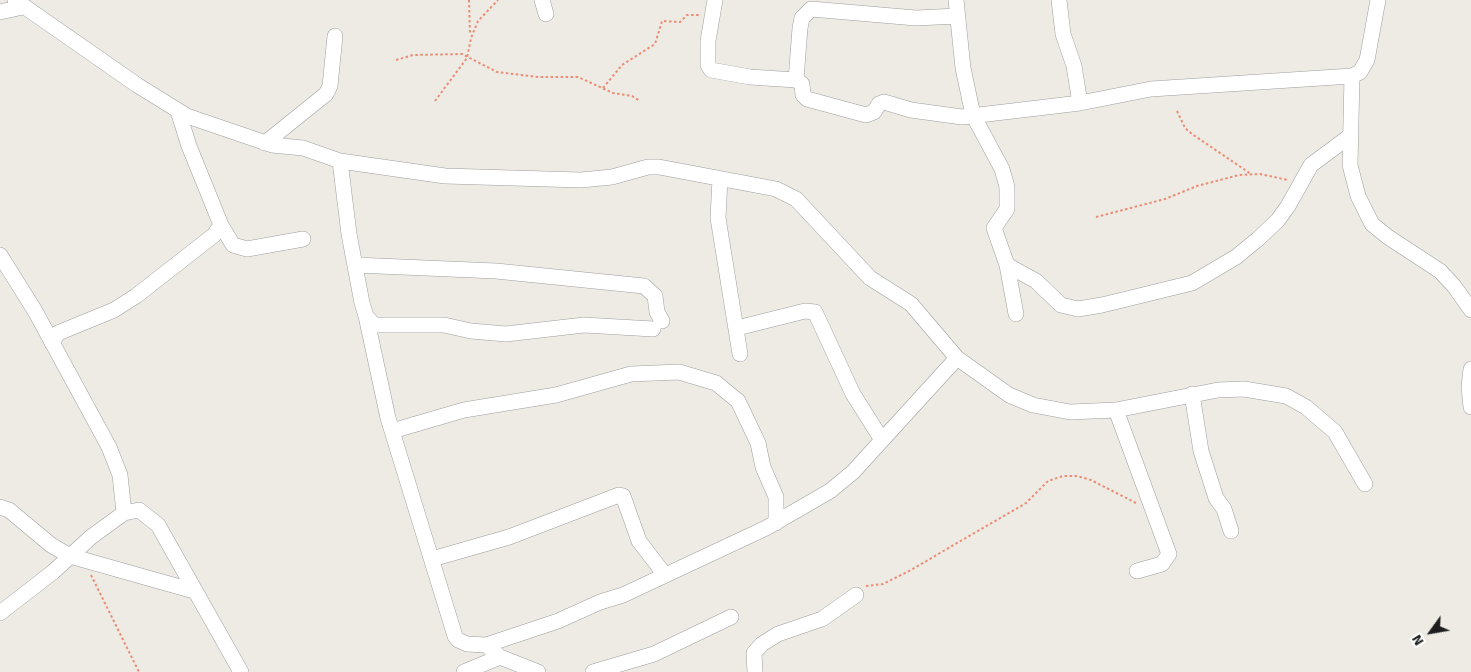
<!DOCTYPE html>
<html>
<head>
<meta charset="utf-8">
<style>
  body { margin:0 }
  #map { position:relative; width:1471px; height:672px; overflow:hidden; background:#edebe3; font-family:Signika,sans-serif }
  canvas { display:block }
  .north { position:absolute; left:1406px; top:607px; width:50px; height:50px; -webkit-text-stroke:4px #fff; paint-order:stroke; rotate:238deg; font-size:14px; font-weight:700; line-height:20px; text-align:center; color:#1d1d1d }
  .north::after { content:''; display:block; margin:auto; width:18px; height:22px; background:#1d1d1d; clip-path:polygon(50% 0,100% 100%,50% 72%,0 100%) }
</style>
</head>
<body>
<div id="map">
<canvas width="1471" height="672"></canvas>
<div class="north">N</div>
</div>
<script>
const c = document.querySelector('canvas').getContext('2d');
c.lineJoin = 'round';
function poly(rows) {
  const path = new Path2D();
  for (const r of rows) {
    path.moveTo(r[0], r[1]);
    for (let i = 2; i < r.length; i += 2) path.lineTo(r[i], r[i + 1]);
  }
  return path;
}
function stroke(path, color, width, dash) {
  c.strokeStyle = color;
  c.lineWidth = width;
  c.lineCap = dash ? 'butt' : 'round';
  c.setLineDash(dash || []);
  c.stroke(path);
}
const path = poly([
  [469,0,470,35],
  [396,60,413,55,462,54,497,72,538,77,578,77,613,93,632,96,640,101],
  [603,88,622,65,655,44,662,21,680,22,687,15,699,15],
  [435,101,467,58,471,38,478,21,498,0],
  [1177,111,1185,128,1192,134,1251,174],
  [1096,217,1165,199,1197,186,1239,175,1260,174,1288,180],
  [91,575,139,672],
  [866,586,883,584,909,571,1026,503,1048,481,1063,476,1077,476,1091,480,1136,503]
]);
const minor = poly([
  [15,0,137,85,187,116,272,145,303,148,340,161,445,176,581,180,612,177,648,167,659,167,776,189,796,199,870,278,911,304,957,358,1009,395,1033,405,1070,412,1116,410,1218,390,1244,389,1286,396,1306,407,1335,432,1365,484],
  [542,0,546,14],
  [715,0,708,41,708,65,711,70,750,77,796,80,802,84,803,95,807,99,866,115,874,112,879,104,884,102,911,110,962,117,1080,103,1151,89,1352,76],
  [956,0,963,68,973,115,1002,169,1007,187,1007,209,994,228,1007,265,1016,314],
  [1059,0,1063,34,1074,66,1080,103],
  [1378,0,1367,60,1360,72,1352,76,1350,165,1358,196,1372,224,1388,237,1440,271,1454,286,1471,310],
  [0,12,23,7],
  [796,80,800,28,802,18,811,9,916,18,957,16],
  [178,111,189,146,221,225,233,245,247,249,303,239],
  [265,143,326,94,330,86,335,36],
  [340,161,349,234,362,303,366,316,374,325,444,325,471,331,506,334,584,325,653,329],
  [720,179,718,218,740,354],
  [0,255,35,311,109,447,120,475,124,513],
  [355,265,496,271,644,286,655,296,657,312,662,321],
  [1007,265,1036,281,1061,305,1078,309,1102,305,1192,283,1236,257,1258,239,1278,220,1288,206,1311,165,1350,136],
  [366,316,388,418,455,636,458,640,467,644,486,645,500,657],
  [737,328,805,311,815,312,853,394,882,440],
  [52,343,58,333,114,310,136,296,214,235,221,225],
  [1471,369,1469,387,1471,407],
  [1192,394,1201,451,1216,498,1224,509,1231,531],
  [1116,410,1169,554,1162,564,1137,571],
  [392,431,464,410,556,395,631,374,679,372,716,383,738,401,758,443,763,467,776,497,776,523],
  [0,507,9,510,51,545,70,556,194,591],
  [432,559,509,537,619,495,623,496,639,541,665,575],
  [0,613,53,572,91,537,124,513,139,510,158,525,241,672],
  [486,645,558,621,600,602,623,595,766,528,830,491,853,472,957,358],
  [464,672,500,657,538,672],
  [593,672,654,654,731,617],
  [755,672,754,653,762,644,778,634,822,619,856,595]
]);
stroke(minor, '#9e9e9e', 16);
stroke(path, '#ec8c76', 2, [2.5, 2.5]);
stroke(minor, '#fff', 15);
</script>
</body>
</html>
